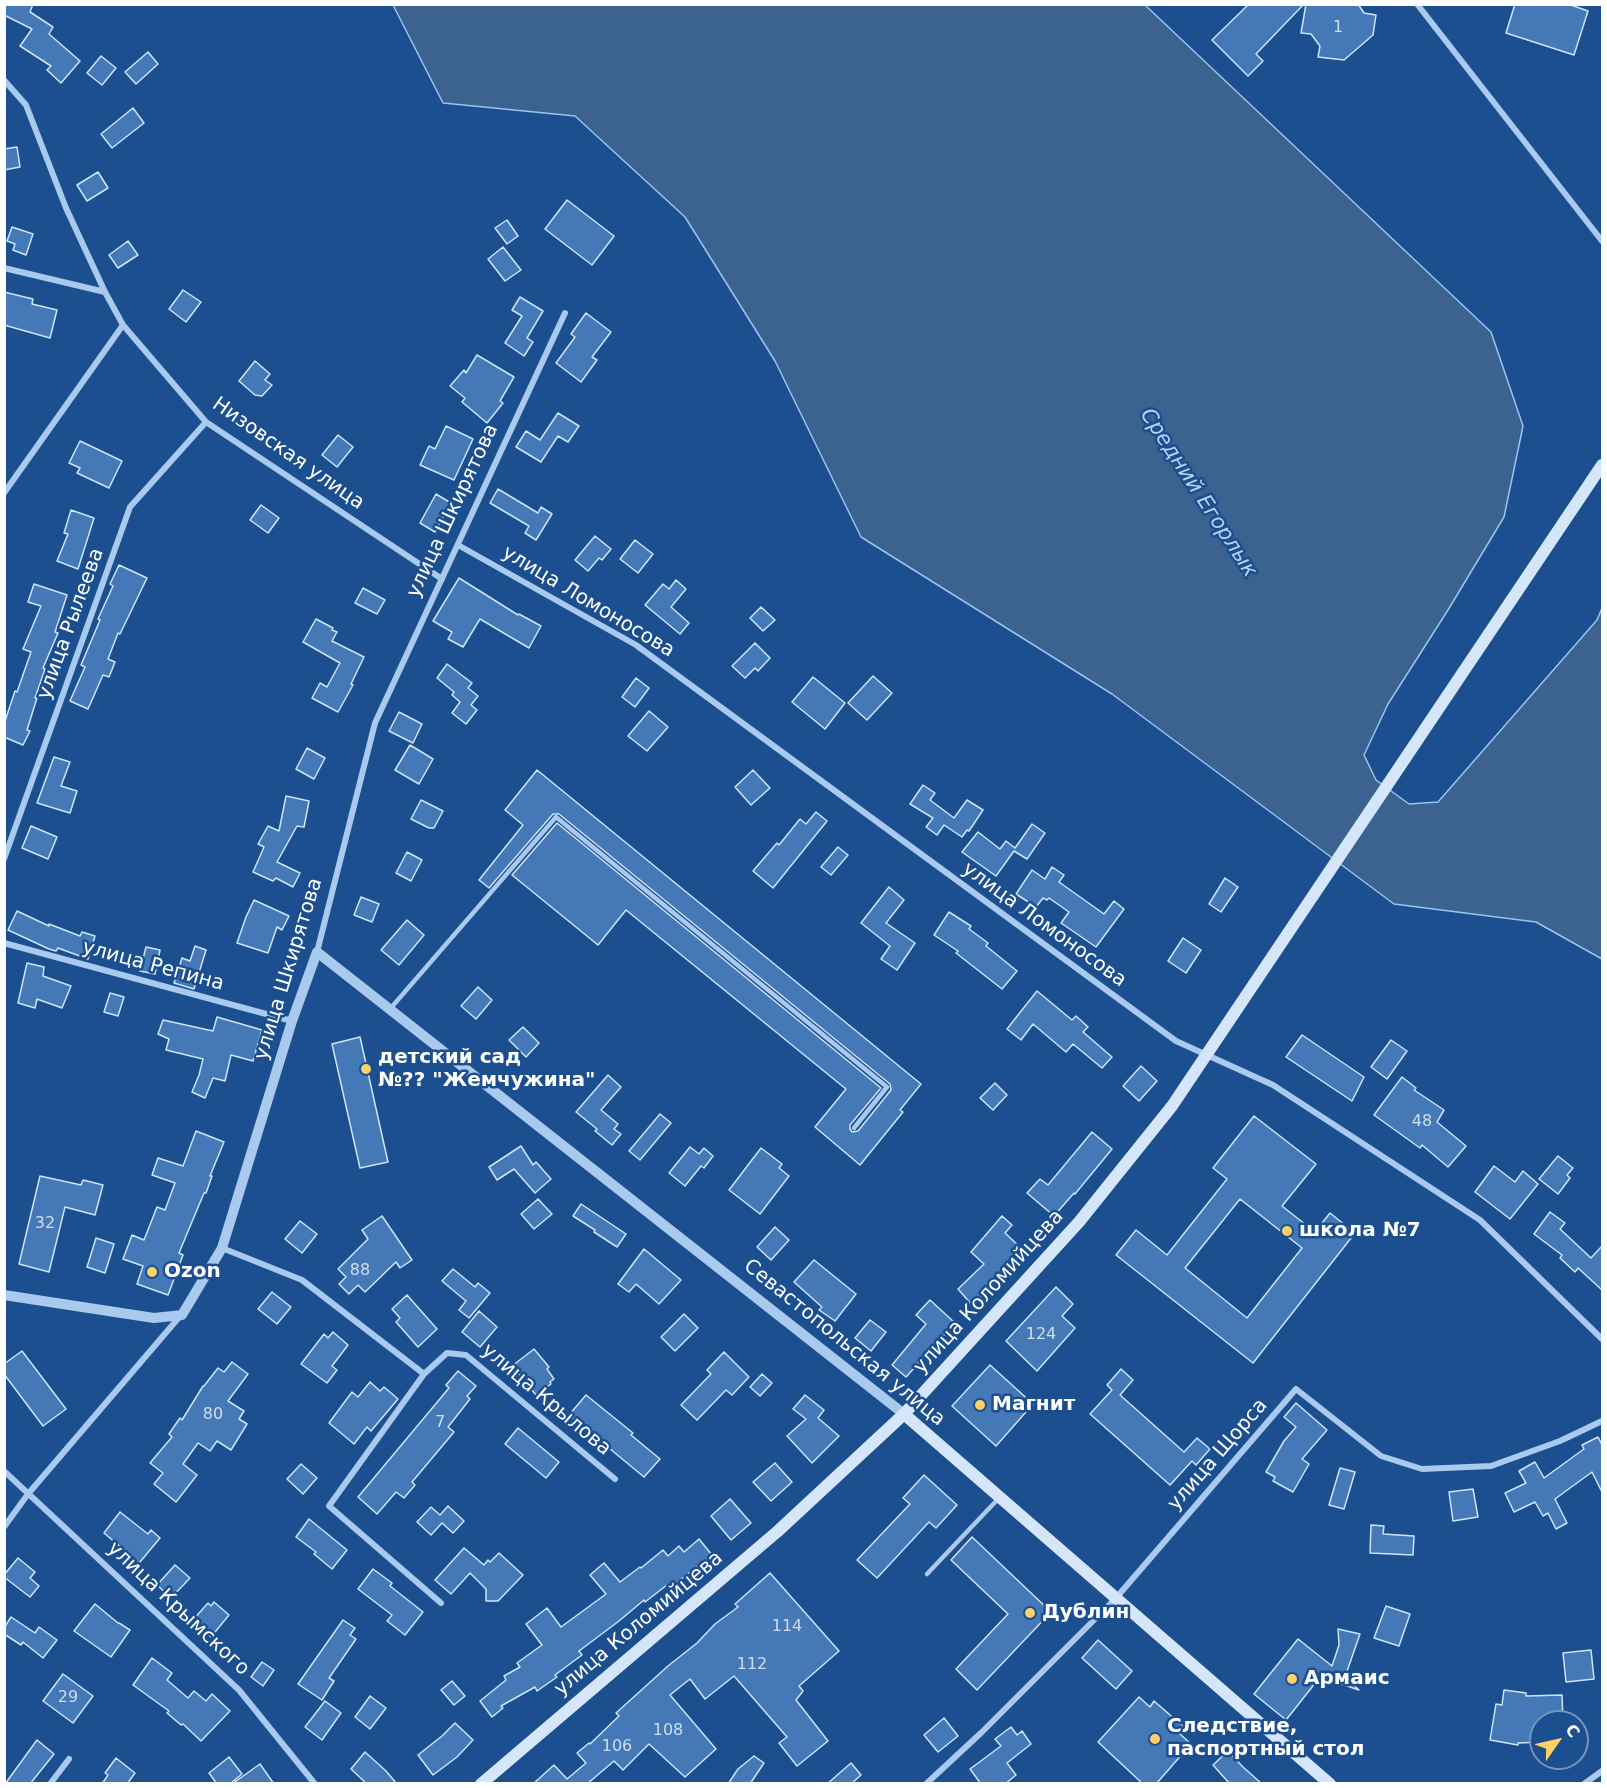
<!DOCTYPE html>
<html>
<head>
<meta charset="utf-8">
<style>
  body { margin:0 }
  #map { position:relative; width:1607px; height:1788px; overflow:hidden; background:#1b4f8f; font-family:"DejaVu Sans",sans-serif }
  canvas { display:block }
  .frame { position:absolute; inset:0; border:6px solid #fff; pointer-events:none }
  .north { position:absolute; left:1529px; top:1710px; width:60px; height:60px; box-sizing:border-box; background:#1b4f8f; border:2px solid #7695bc; border-radius:50%; rotate:56deg; font-size:16px; font-weight:700; line-height:24px; text-align:center; color:#fff }
  .north::after { content:''; display:block; margin:auto; width:21px; height:27px; background:#ffd166; clip-path:polygon(50% 0,100% 100%,50% 72%,0 100%) }
</style>
</head>
<body>
<div id="map">
<canvas width="1607" height="1788"></canvas>
<div class="frame"></div>
<div class="north">С</div>
</div>
<script>
const c = document.querySelector('canvas').getContext('2d');
c.lineJoin = 'round';
function fill(path, color) {
  c.fillStyle = color;
  c.fill(path, 'evenodd');
}
function poly(rows) {
  const path = new Path2D();
  for (const r of rows) {
    path.moveTo(r[0], r[1]);
    for (let i = 2; i < r.length; i += 2) path.lineTo(r[i], r[i + 1]);
  }
  return path;
}
function stroke(path, color, width, dash) {
  c.strokeStyle = color;
  c.lineWidth = width;
  c.lineCap = dash ? 'butt' : 'round';
  c.setLineDash(dash || []);
  c.stroke(path);
}
function write(font, color, halo, rows, align = 'center') {
  c.font = font + ' "DejaVu Sans",sans-serif';
  c.lineWidth = 5;
  c.setLineDash([]);
  c.textBaseline = 'middle';
  c.strokeStyle = halo;
  c.fillStyle = color;
  for (const [text, x, y, turn = 0] of rows) {
    c.save();
    c.translate(x, y);
    c.rotate((+turn || 0) * Math.PI / 180);
    c.textAlign = isNaN(turn) ? turn : align;
    if (halo) c.strokeText(text, 0, 0);
    c.fillText(text, 0, 0);
    c.restore();
  }
}
const water = poly([
  [393,5,1145,5,1491,332,1523,426,1504,517,1448,610,1388,704,1364,755,1376,780,1409,804,1438,802,1597,620,1602,608,1602,959,1536,922,1394,904,1112,694,861,537,775,361,685,217,575,116,443,103,393,5]
]);
const building = poly([
  [4,4,33,4,30,12,53,27,49,34,80,61,61,83,47,70,51,66,20,46,32,29,4,15,4,4],
  [1249,4,1304,4,1256,54,1263,61,1248,76,1212,40,1249,4],
  [1306,4,1358,4,1364,13,1376,15,1373,35,1344,60,1318,57,1320,46,1311,34,1301,33,1306,4],
  [1515,4,1568,4,1588,11,1574,55,1506,33,1515,4],
  [148,52,158,64,136,84,125,72,148,52],
  [101,56,116,68,102,85,87,73,101,56],
  [133,108,144,123,112,148,101,134,133,108],
  [17,147,20,167,4,170,4,149,17,147],
  [98,172,108,188,87,201,77,185,98,172],
  [567,200,614,236,592,265,545,229,567,200],
  [507,220,518,236,507,244,495,228,507,220],
  [12,227,33,234,26,255,13,250,15,244,7,241,12,227],
  [128,241,138,255,118,268,109,255,128,241],
  [503,247,521,270,505,281,488,259,503,247],
  [183,290,201,302,186,322,169,309,183,290],
  [4,292,33,299,32,304,57,310,50,338,4,325,4,292],
  [520,297,543,311,527,338,533,342,524,356,505,343,522,316,512,310,520,297],
  [586,313,611,332,592,357,597,360,581,382,556,363,575,337,571,334,586,313],
  [477,355,514,377,500,401,503,403,487,423,462,402,465,398,450,386,464,370,466,373,477,355],
  [255,361,270,374,265,380,272,385,262,396,255,395,239,381,255,361],
  [558,413,579,426,568,442,558,436,541,462,516,447,526,431,540,440,558,413],
  [446,426,473,439,454,480,420,465,429,446,435,449,446,426],
  [338,435,353,447,337,467,322,455,338,435],
  [80,441,122,461,109,488,77,473,80,468,69,463,80,441],
  [498,489,538,513,541,507,552,514,536,540,525,533,529,526,490,503,498,489],
  [436,494,451,503,435,532,420,523,436,494],
  [261,505,279,518,268,533,250,520,261,505],
  [71,510,94,518,78,569,57,561,68,534,64,533,71,510],
  [595,536,611,549,602,560,599,558,588,571,575,560,595,536],
  [635,540,653,554,638,573,620,559,635,540],
  [119,565,147,578,120,634,118,633,108,659,115,662,109,677,103,675,88,709,70,701,85,667,81,665,100,620,98,619,113,586,110,584,119,565],
  [459,578,518,615,519,614,541,626,529,648,480,619,463,647,448,639,452,632,433,621,459,578],
  [676,580,686,589,671,607,689,623,680,634,645,605,663,584,669,589,676,580],
  [34,584,67,595,55,632,58,633,43,668,45,669,35,698,37,698,27,730,30,731,23,745,4,737,4,724,15,691,17,692,31,652,23,649,41,606,28,602,34,584],
  [363,588,385,600,377,614,355,603,363,588],
  [761,607,775,620,763,631,750,618,761,607],
  [316,619,333,628,332,630,337,632,332,641,364,657,351,684,353,685,338,712,312,698,320,683,327,687,340,663,303,642,316,619],
  [755,643,770,658,758,671,755,668,745,678,732,666,755,643],
  [447,664,472,683,468,688,478,696,471,705,477,710,466,724,452,713,460,702,452,695,454,692,437,678,447,664],
  [873,676,892,693,867,720,848,703,873,676],
  [813,677,845,703,825,729,792,702,813,677],
  [636,678,649,688,635,707,622,697,636,678],
  [649,711,668,727,647,751,628,736,649,711],
  [399,712,422,724,413,743,389,731,399,712],
  [410,745,433,759,419,784,395,770,410,745],
  [307,748,325,758,314,779,296,769,307,748],
  [54,757,70,762,61,786,77,791,70,813,37,803,54,757],
  [537,770,921,1084,900,1110,903,1112,860,1165,815,1127,846,1089,626,910,598,945,512,875,557,823,881,1088,850,1125,850,1129,852,1132,858,1131,891,1090,890,1084,559,814,553,814,489,888,479,880,523,825,505,810,537,770],
  [753,770,770,788,751,805,735,787,753,770],
  [923,785,935,793,930,800,954,818,967,800,983,810,969,831,967,830,962,837,944,825,937,835,926,827,933,818,910,804,923,785],
  [286,796,309,801,304,827,297,826,277,862,300,873,293,887,276,878,273,881,253,872,264,847,258,844,268,826,279,831,286,796],
  [421,800,443,811,434,828,429,828,411,819,421,800],
  [816,812,827,821,773,888,753,871,777,843,779,845,800,819,806,824,816,812],
  [1032,824,1045,833,1027,859,1014,851,996,876,962,852,978,832,1000,849,1006,841,1015,848,1032,824],
  [31,826,57,837,48,859,22,848,31,826],
  [838,847,848,855,831,875,821,867,838,847],
  [407,852,422,860,411,881,396,873,407,852],
  [1052,867,1064,875,1059,882,1104,914,1114,901,1124,909,1096,947,1061,923,1069,912,1049,898,1047,900,1043,898,1036,907,1016,894,1032,870,1045,879,1052,867],
  [1225,878,1238,887,1221,912,1209,904,1225,878],
  [889,887,904,900,886,923,915,943,897,970,881,959,890,946,861,923,889,887],
  [361,897,379,904,372,922,354,915,361,897],
  [254,900,289,916,282,930,277,927,268,953,237,943,246,917,254,900],
  [17,911,49,926,49,924,80,936,82,932,95,936,88,959,58,948,56,951,49,949,8,930,17,911],
  [949,912,971,926,969,929,988,943,986,946,1017,971,1002,989,956,953,958,951,934,935,949,912],
  [407,920,424,935,399,965,381,950,407,920],
  [1183,938,1201,950,1186,973,1168,961,1183,938],
  [195,946,206,950,194,989,174,983,182,958,190,961,195,946],
  [146,947,160,950,155,974,140,971,146,947],
  [27,963,44,967,43,976,71,986,62,1008,37,999,35,1008,18,1003,27,963],
  [478,987,492,1000,476,1019,461,1006,478,987],
  [1037,991,1072,1020,1076,1016,1088,1027,1083,1032,1112,1057,1102,1068,1073,1044,1066,1052,1033,1024,1021,1040,1007,1029,1037,991],
  [110,993,124,997,118,1016,104,1012,110,993],
  [217,1017,262,1030,253,1061,231,1055,225,1081,213,1078,205,1098,192,1092,199,1075,203,1059,166,1050,169,1039,158,1034,163,1020,213,1031,217,1017],
  [523,1027,539,1043,526,1057,509,1040,523,1027],
  [1302,1035,1364,1077,1352,1101,1286,1057,1302,1035],
  [360,1037,388,1162,360,1168,332,1044,360,1037],
  [1391,1040,1407,1051,1387,1079,1371,1067,1391,1040],
  [1141,1066,1157,1081,1139,1101,1123,1086,1141,1066],
  [608,1075,621,1087,601,1110,618,1124,614,1129,621,1134,612,1145,595,1131,597,1129,576,1112,608,1075],
  [1402,1077,1416,1088,1414,1090,1444,1110,1437,1122,1466,1146,1448,1167,1422,1145,1420,1148,1374,1115,1402,1077],
  [995,1083,1007,1095,993,1110,980,1098,995,1083],
  [660,1114,671,1123,640,1160,629,1151,660,1114],
  [1254,1116,1316,1164,1282,1206,1315,1232,1330,1213,1355,1233,1253,1363,1116,1255,1136,1230,1167,1255,1227,1179,1213,1168,1254,1116],
  [1240,1199,1302,1248,1247,1318,1185,1268,1240,1199],
  [196,1131,224,1142,210,1176,212,1176,206,1193,204,1193,179,1253,183,1255,168,1295,137,1284,143,1266,123,1259,132,1235,144,1240,157,1207,165,1210,175,1183,152,1175,158,1158,183,1166,196,1131],
  [1092,1132,1112,1149,1075,1194,1074,1193,1054,1216,1027,1193,1040,1179,1048,1185,1092,1132],
  [521,1146,533,1165,536,1162,551,1179,535,1193,514,1169,497,1180,489,1167,521,1146],
  [690,1147,699,1154,704,1148,713,1156,704,1168,701,1166,685,1186,669,1173,690,1147],
  [761,1148,782,1164,779,1168,789,1176,760,1214,729,1190,761,1148],
  [1558,1156,1573,1168,1567,1175,1570,1178,1558,1194,1539,1179,1558,1156],
  [1494,1166,1515,1182,1523,1171,1538,1184,1510,1219,1475,1192,1494,1166],
  [40,1176,81,1185,83,1180,103,1185,95,1215,65,1207,49,1272,19,1264,40,1176],
  [538,1199,552,1214,534,1229,521,1214,538,1199],
  [581,1204,626,1234,617,1247,594,1232,595,1230,573,1216,581,1204],
  [1550,1212,1565,1223,1560,1229,1591,1258,1602,1246,1602,1290,1578,1268,1575,1272,1560,1258,1562,1255,1534,1234,1550,1212],
  [382,1216,412,1260,400,1268,396,1262,365,1292,358,1285,349,1294,339,1284,346,1277,338,1269,368,1239,362,1230,382,1216],
  [1002,1216,1012,1225,1005,1233,1022,1249,984,1294,972,1305,958,1289,984,1264,971,1252,1002,1216],
  [300,1221,317,1234,302,1253,285,1239,300,1221],
  [775,1227,789,1240,771,1260,757,1247,775,1227],
  [96,1238,114,1244,105,1273,87,1267,96,1238],
  [644,1249,681,1280,659,1304,636,1284,629,1292,618,1284,644,1249],
  [814,1260,856,1294,835,1321,819,1310,822,1307,794,1282,814,1260],
  [453,1269,475,1287,478,1283,490,1293,469,1318,459,1310,466,1301,442,1281,453,1269],
  [1056,1287,1073,1304,1062,1316,1075,1328,1037,1371,1006,1341,1056,1287],
  [272,1292,291,1307,277,1324,258,1309,272,1292],
  [407,1295,437,1329,418,1347,396,1322,400,1318,392,1309,407,1295],
  [930,1300,955,1323,906,1377,892,1365,926,1324,916,1315,930,1300],
  [479,1311,497,1327,480,1347,462,1332,479,1311],
  [684,1314,698,1328,675,1351,661,1337,684,1314],
  [870,1320,886,1332,871,1351,855,1338,870,1320],
  [333,1332,348,1345,332,1366,337,1370,327,1383,301,1364,324,1334,328,1338,333,1332],
  [534,1349,549,1367,547,1369,554,1379,550,1382,551,1384,536,1395,512,1366,534,1349],
  [22,1351,66,1409,43,1426,4,1374,4,1364,22,1351],
  [724,1352,749,1377,732,1395,726,1390,697,1420,681,1405,711,1374,707,1370,724,1352],
  [232,1362,248,1374,228,1401,244,1411,239,1419,247,1424,231,1450,217,1441,210,1451,198,1443,183,1464,197,1475,176,1502,154,1484,163,1473,150,1463,172,1437,169,1434,180,1418,182,1420,203,1386,204,1386,218,1368,224,1372,232,1362],
  [990,1365,1033,1404,996,1446,952,1406,990,1365],
  [1121,1369,1133,1380,1120,1395,1184,1452,1197,1438,1210,1449,1196,1465,1192,1461,1170,1485,1090,1414,1112,1390,1107,1385,1121,1369],
  [458,1371,476,1386,467,1396,470,1399,448,1427,454,1432,412,1482,415,1485,404,1498,396,1492,377,1514,358,1497,449,1388,446,1385,458,1371],
  [762,1374,772,1383,760,1396,750,1387,762,1374],
  [370,1382,380,1391,384,1387,398,1399,371,1431,367,1427,354,1444,329,1423,352,1392,358,1397,370,1382],
  [586,1395,633,1433,631,1435,660,1459,644,1477,569,1415,586,1395],
  [805,1395,824,1410,818,1418,839,1436,812,1463,787,1436,806,1419,793,1409,805,1395],
  [1296,1403,1327,1430,1302,1459,1309,1464,1293,1492,1273,1481,1275,1477,1266,1472,1284,1441,1296,1427,1284,1417,1296,1403],
  [518,1428,559,1462,546,1478,505,1444,518,1428],
  [1598,1437,1602,1445,1602,1492,1592,1472,1555,1499,1567,1523,1556,1529,1548,1513,1543,1516,1535,1502,1514,1512,1505,1493,1526,1483,1519,1471,1535,1462,1544,1478,1584,1449,1582,1445,1598,1437],
  [775,1463,792,1482,771,1501,753,1482,775,1463],
  [301,1464,317,1478,303,1494,287,1479,301,1464],
  [1340,1468,1355,1472,1344,1509,1329,1505,1340,1468],
  [924,1475,957,1505,936,1528,929,1522,877,1578,857,1560,910,1504,903,1498,924,1475],
  [1473,1489,1478,1517,1453,1521,1449,1492,1473,1489],
  [730,1499,751,1523,731,1540,711,1516,730,1499],
  [448,1506,464,1521,453,1533,442,1523,431,1535,417,1522,431,1507,440,1515,448,1506],
  [120,1512,148,1534,151,1530,160,1538,135,1568,126,1560,130,1555,104,1533,120,1512],
  [309,1519,347,1550,332,1569,314,1554,316,1552,296,1537,309,1519],
  [1371,1525,1384,1526,1383,1534,1414,1536,1413,1555,1370,1553,1371,1525],
  [972,1537,1051,1612,977,1690,956,1669,1008,1614,951,1560,972,1537],
  [699,1539,712,1555,670,1588,667,1585,645,1602,644,1600,619,1621,579,1651,582,1655,555,1675,557,1677,537,1691,535,1687,501,1706,503,1708,492,1717,480,1701,506,1680,504,1676,520,1667,517,1663,542,1645,526,1624,547,1608,561,1627,606,1594,590,1575,604,1563,620,1582,640,1567,641,1568,663,1550,668,1556,679,1546,684,1552,699,1539],
  [464,1548,484,1565,488,1560,490,1562,499,1553,523,1575,498,1601,486,1601,486,1589,470,1573,451,1594,435,1580,464,1548],
  [18,1558,35,1572,30,1578,39,1586,30,1597,4,1577,4,1575,18,1558],
  [175,1565,190,1578,171,1598,157,1585,175,1565],
  [373,1569,392,1583,390,1586,423,1612,405,1635,387,1621,392,1615,358,1589,373,1569],
  [770,1573,839,1651,799,1686,803,1691,796,1700,828,1741,797,1766,779,1743,787,1737,734,1676,705,1699,690,1679,670,1695,716,1749,685,1777,649,1744,623,1770,614,1761,587,1784,533,1784,554,1765,567,1779,586,1763,577,1753,589,1743,590,1744,619,1716,616,1713,668,1666,697,1643,715,1624,738,1607,735,1604,770,1573],
  [214,1602,229,1615,211,1637,192,1621,208,1603,211,1606,214,1602],
  [95,1604,118,1623,119,1623,130,1630,111,1657,74,1631,95,1604],
  [1386,1606,1410,1614,1399,1646,1374,1638,1386,1606],
  [11,1617,35,1633,39,1627,57,1640,43,1658,23,1642,21,1645,4,1634,4,1628,11,1617],
  [343,1620,355,1628,350,1635,356,1639,329,1678,334,1681,322,1700,298,1684,343,1620],
  [1338,1629,1360,1634,1345,1677,1359,1690,1320,1677,1286,1720,1254,1694,1298,1639,1332,1666,1339,1645,1338,1629],
  [1098,1640,1132,1671,1116,1689,1082,1658,1098,1640],
  [1591,1650,1594,1679,1566,1682,1563,1653,1591,1650],
  [152,1658,172,1673,167,1680,188,1698,194,1691,206,1701,212,1694,230,1711,201,1741,183,1724,181,1725,167,1713,169,1711,133,1685,152,1658],
  [262,1662,274,1670,263,1686,251,1677,262,1662],
  [63,1674,93,1696,73,1723,43,1701,63,1674],
  [452,1681,465,1696,454,1705,441,1690,452,1681],
  [1504,1690,1526,1693,1526,1696,1562,1695,1563,1722,1541,1722,1541,1742,1518,1743,1518,1745,1490,1740,1496,1704,1502,1705,1504,1690],
  [370,1696,386,1708,370,1729,355,1717,370,1696],
  [1139,1697,1150,1707,1154,1701,1185,1728,1180,1734,1191,1744,1156,1784,1143,1784,1098,1742,1139,1697],
  [325,1701,341,1713,322,1740,305,1727,325,1701],
  [944,1718,958,1736,938,1752,924,1735,944,1718],
  [455,1723,473,1740,457,1757,433,1775,418,1755,442,1736,455,1723],
  [1011,1727,1017,1735,1022,1731,1031,1744,1007,1763,1016,1775,1005,1784,981,1784,970,1769,1001,1746,995,1739,1011,1727],
  [37,1740,54,1754,30,1784,5,1784,37,1740],
  [1228,1751,1243,1767,1262,1784,1230,1784,1213,1765,1228,1751],
  [365,1752,386,1771,397,1784,367,1784,351,1769,365,1752],
  [754,1756,764,1763,750,1784,728,1784,738,1769,754,1756],
  [229,1757,242,1774,230,1784,217,1784,209,1773,229,1757],
  [116,1758,135,1773,127,1784,102,1784,108,1775,105,1773,116,1758],
  [851,1763,861,1775,851,1784,827,1784,851,1763],
  [260,1764,274,1784,232,1784,260,1764]
]);
const service = poly([
  [390,1009,556,817,887,1087,854,1128],
  [927,1574,998,1499]
]);
const minor = poly([
  [1417,4,1602,241],
  [4,80,26,105,66,208,105,292,123,325,206,422,442,579],
  [4,268,105,292],
  [4,493,123,325],
  [458,545,636,645,1176,1041,1273,1085,1480,1220,1602,1339],
  [4,859,130,507,206,422],
  [4,943,292,1021],
  [317,952,375,723,565,313],
  [222,1248,302,1280,424,1374],
  [4,1471,239,1690,315,1784],
  [4,1527,28,1494,181,1315],
  [441,1603,329,1506,424,1374,447,1353,466,1355,615,1479],
  [50,1784,69,1759],
  [926,1784,982,1732,1116,1598,1296,1389,1381,1456,1422,1469,1491,1466,1560,1441,1602,1421],
  [1584,1784,1602,1771]
]);
const tertiary = poly([
  [4,1295,154,1318,182,1315,222,1248,292,1021,317,952,904,1414]
]);
const secondary = poly([
  [904,1414,1330,1784],
  [481,1784,778,1531,904,1414,1079,1222,1172,1106,1602,465]
]);
const markers = [
  [366,1069,6,"#ffd166"],
  [1287,1231,6,"#ffd166"],
  [152,1272,6,"#ffd166"],
  [980,1405,6,"#ffd166"],
  [1030,1613,6,"#ffd166"],
  [1292,1679,6,"#ffd166"],
  [1155,1739,6,"#ffd166"]
];
const numberNames = [
  ["1",1338,28],
  ["48",1422,1122],
  ["32",45,1224],
  ["88",360,1271],
  ["124",1041,1335],
  ["80",213,1415],
  ["7",440,1423],
  ["114",787,1627],
  ["112",752,1665],
  ["29",68,1698],
  ["108",668,1731],
  ["106",617,1747]
];
const streetNames = [
  ["Низовская улица",288,454,35],
  ["улица Шкирятова",453,511,-65],
  ["улица Ломоносова",588,602,31],
  ["улица Рылеева",71,624,-70],
  ["улица Ломоносова",1044,925,36],
  ["улица Репина",153,966,15],
  ["улица Шкирятова",289,969,-73],
  ["улица Коломийцева",989,1292,-48],
  ["Севастопольская улица",844,1343,39],
  ["улица Крылова",546,1400,40],
  ["улица Щорса",1218,1455,-49],
  ["улица Крымского",178,1609,43],
  ["улица Коломийцева",639,1624,-40]
];
const poiNames = [
  ["детский сад",378,1058],
  ["№?? \"Жемчужина\"",378,1081],
  ["школа №7",1299,1231],
  ["Ozon",164,1272],
  ["Магнит",992,1405],
  ["Дублин",1042,1613],
  ["Армаис",1304,1679],
  ["Следствие,",1167,1727],
  ["паспортный стол",1167,1750]
];
const waterNames = [
  ["Средний Егорлык",1198,493,57]
];
fill(water, '#3c6290');
stroke(water, '#9cc4f0', 1.5);
fill(building, '#4478b7');
stroke(building, '#cfe3fa', 1.5);
stroke(service, '#a9c9ee', 4.5);
stroke(minor, '#a9c9ee', 6);
stroke(tertiary, '#a9c9ee', 10);
stroke(secondary, '#d6e6fa', 12);
for (const [x, y, r, color] of markers) {
  const dot = new Path2D();
  dot.arc(x, y, r, 0, 2 * Math.PI);
  c.fillStyle = color;
  c.fill(dot);
  stroke(dot, '#1b4f8f', 2);
}
write('16px', '#d0dded', null, numberNames);
write('20px', '#fff', '#1b4f8f', streetNames);
write('bold 20px', '#fff', '#1b4f8f', poiNames, 'left');
write('italic 21px', '#b5d3f5', '#1b4f8f', waterNames);
</script>
</body>
</html>
